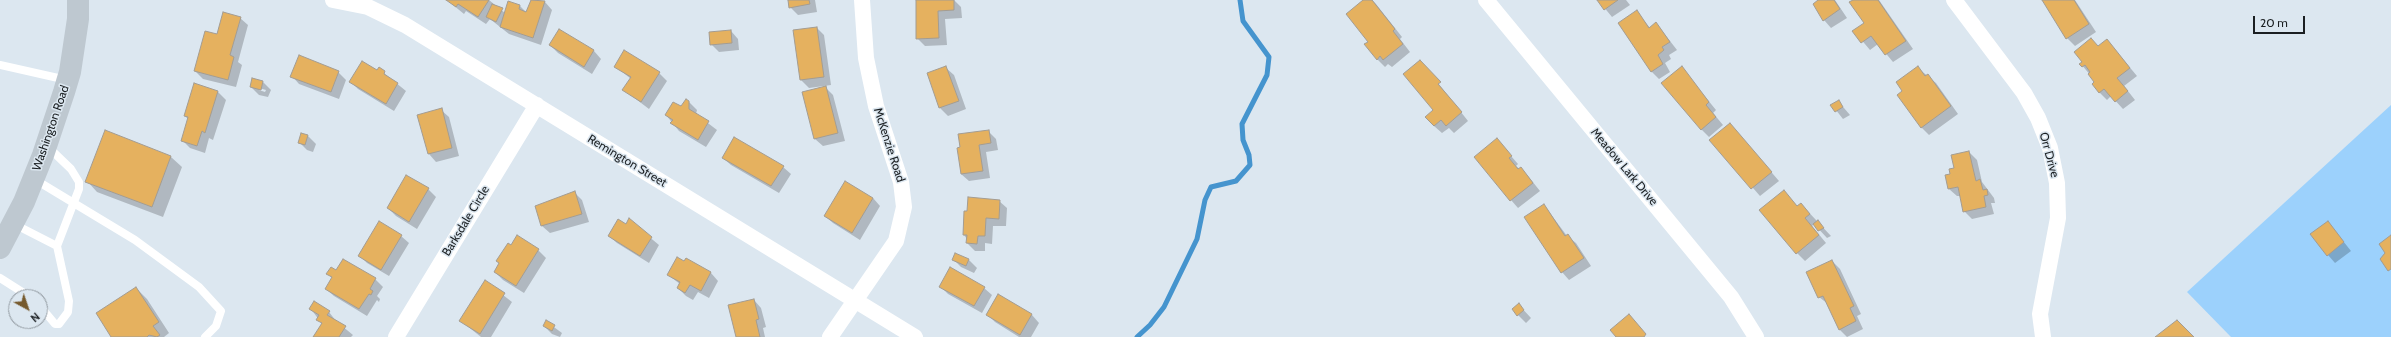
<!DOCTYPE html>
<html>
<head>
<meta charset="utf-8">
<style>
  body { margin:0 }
  #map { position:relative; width:2391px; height:337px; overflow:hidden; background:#dce7f0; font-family:Cabin,sans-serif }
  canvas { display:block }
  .north { position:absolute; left:8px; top:289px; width:40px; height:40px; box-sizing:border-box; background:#dce7f0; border:1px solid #8f979e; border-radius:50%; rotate:140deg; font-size:11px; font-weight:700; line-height:16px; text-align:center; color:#1b1f22 }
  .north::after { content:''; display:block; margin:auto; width:14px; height:18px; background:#75592c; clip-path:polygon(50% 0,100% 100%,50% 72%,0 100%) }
  .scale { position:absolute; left:2253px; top:16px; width:52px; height:18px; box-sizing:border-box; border:2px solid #1b1f22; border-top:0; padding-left:5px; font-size:12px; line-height:14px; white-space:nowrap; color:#1b1f22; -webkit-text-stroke:3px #dce7f0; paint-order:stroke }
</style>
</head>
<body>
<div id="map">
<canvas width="2391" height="337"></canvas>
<div class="north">N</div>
<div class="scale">20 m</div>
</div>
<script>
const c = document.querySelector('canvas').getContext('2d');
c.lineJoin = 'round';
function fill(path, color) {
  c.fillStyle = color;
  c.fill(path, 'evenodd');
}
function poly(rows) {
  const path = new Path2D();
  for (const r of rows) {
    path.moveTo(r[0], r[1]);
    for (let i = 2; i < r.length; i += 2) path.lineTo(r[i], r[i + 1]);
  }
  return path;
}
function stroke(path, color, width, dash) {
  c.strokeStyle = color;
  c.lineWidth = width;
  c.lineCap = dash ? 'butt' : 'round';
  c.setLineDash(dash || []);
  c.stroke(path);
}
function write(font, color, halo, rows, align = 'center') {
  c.font = font + ' Cabin,sans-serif';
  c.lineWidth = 3;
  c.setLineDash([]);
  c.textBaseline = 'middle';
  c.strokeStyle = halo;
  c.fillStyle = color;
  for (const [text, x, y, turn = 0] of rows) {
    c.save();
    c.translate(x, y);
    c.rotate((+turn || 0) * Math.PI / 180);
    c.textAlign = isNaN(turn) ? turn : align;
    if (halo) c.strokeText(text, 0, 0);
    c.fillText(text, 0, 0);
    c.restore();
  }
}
const green = poly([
  [2391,105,2391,337,2231,337,2187,292]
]);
const shadow = poly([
  [447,0,489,0,505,13,509,3,520,6,527,13,532,0,538,0,545,2,552,10,541,45,509,34,490,19,486,24,466,11,464,14],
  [789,0,815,0,817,12,798,15,790,7],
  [934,0,954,0,961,7,962,18,945,19,947,45,925,46,917,38],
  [1364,0,1372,0,1376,4,1402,37,1400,39,1410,52,1392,67,1388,64,1385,67,1377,59,1369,42],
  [1598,0,1626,0,1630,5,1612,17],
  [1820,0,1835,0,1847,18,1831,28,1824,20],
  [1855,0,1879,0,1913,49,1893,62,1878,44,1870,50,1854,31,1865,23],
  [2043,0,2075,0,2096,32,2075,46,2067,38],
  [1637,12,1650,28,1656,23,1677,50,1669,55,1671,59,1665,63,1670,72,1659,79,1652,72,1619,24],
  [240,18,248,25,238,62,242,65,236,87,203,79,195,71,217,36],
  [817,28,824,35,831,85,809,88,801,80,794,31],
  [559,30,594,51,601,59,592,74,558,53,550,45],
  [731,31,738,39,739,50,719,52,711,44],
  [2107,40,2137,76,2124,86,2135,100,2123,109,2111,96,2107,100,2099,92,2096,82,2081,64],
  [615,66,659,73,667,81,649,109,624,90,631,79],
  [1681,67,1716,110,1713,113,1723,125,1709,137,1701,129],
  [946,68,954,75,966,109,948,116,940,108,929,74],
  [1918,68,1936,83,1958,114,1929,135,1921,127,1904,91],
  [379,69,406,91,394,111,358,89,350,81],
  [1427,69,1468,121,1454,133,1449,128,1442,133,1434,126,1434,110],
  [338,72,346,80,339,99,299,84,292,76],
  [263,82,271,90,268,97,259,95,251,87],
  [259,88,266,90,265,92,259,90],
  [195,84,218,92,226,100,213,140,209,138,205,153,190,148,182,140,188,119,185,116],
  [825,87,833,95,845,141,823,146,815,139],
  [1838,101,1850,115,1843,119,1832,105],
  [689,102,697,110,696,114,717,130,706,147,679,131,666,115],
  [441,110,449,117,459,156,436,162,429,154,418,115],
  [1730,124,1779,181,1760,196,1711,140],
  [988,131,996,139,998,150,986,152,990,178,969,181,961,174,958,149],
  [106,132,171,157,182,167,163,217,97,192,87,181],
  [302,134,308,136,316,144,313,152,307,150,299,142],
  [1497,140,1518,164,1516,166,1528,176,1540,191,1518,208,1511,200],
  [1969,152,1977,160,1982,182,1994,198,1995,203,1991,203,1994,214,1972,219,1964,211,1960,196,1957,196,1949,189,1951,175],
  [723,158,783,167,791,174,779,193,731,165],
  [407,176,428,189,436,197,417,229,396,216,388,208],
  [1784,191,1798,207,1801,204,1831,236,1827,238,1814,224,1812,226,1826,243,1805,261,1797,253],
  [575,193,582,200,589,222,550,233,542,226],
  [873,198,880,206,860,240,833,223,825,216],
  [999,201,1007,208,1006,226,993,226,992,244,985,243,985,251,975,251,967,243,967,239,964,235],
  [1544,205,1567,236,1576,243,1591,266,1569,280,1562,272],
  [629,220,659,245,649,263,617,243,609,236,626,225],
  [2328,222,2351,251,2335,263,2328,255],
  [401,236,409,243,389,276,367,263,359,255],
  [517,237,538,250,546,258,524,293,503,280,495,272],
  [956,254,969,260,977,268,974,273,961,267,953,259],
  [686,259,711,273,718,281,709,298,698,292,693,300,686,296,678,288,680,284,668,275],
  [1832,261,1840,269,1861,314,1857,316,1863,329,1847,337,1839,329,1828,304,1819,297],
  [337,272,375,279,383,287,377,296,380,299,379,302,377,300,367,316,334,296,326,289,332,278,328,274],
  [485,281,512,302,491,337,481,337,461,321],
  [940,286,984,288,992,295,982,313,948,294],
  [136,288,147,299,169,333,164,337,112,337],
  [999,295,1032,315,1039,323,1031,337,1019,337,995,322,987,314],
  [754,300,761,308,766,327,763,328,765,337,737,337],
  [1519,305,1531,318,1526,323,1518,315],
  [311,309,329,312,336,321,353,335,351,337,314,337,322,324],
  [547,322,562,333,560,337,552,334,544,326]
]);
const stream = poly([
  [1137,337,1150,325,1164,307,1197,239,1205,200,1211,187,1236,181,1250,165,1249,155,1243,140,1242,124,1267,75,1269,57,1243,21,1240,0]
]);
const building = poly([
  [446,0,489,0,478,17,458,4,456,7,446,0],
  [531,0,545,1,533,38,500,27,508,1,520,5,519,9,526,12,531,0],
  [788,0,809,0,810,4,789,8,788,0],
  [916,0,954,0,954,10,938,11,939,38,916,39,916,0],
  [1363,0,1372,0,1395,29,1393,31,1403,44,1383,60,1380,56,1377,60,1364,44,1368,42,1346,14,1363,0],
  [1597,0,1618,0,1604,10,1597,0],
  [1818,0,1834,0,1840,9,1823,21,1813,4,1818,0],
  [1853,0,1878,0,1906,41,1885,55,1871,36,1861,43,1852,31,1864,23,1849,2,1853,0],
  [2042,0,2074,0,2089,24,2066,39,2042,0],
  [492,4,503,8,496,22,486,17,492,4],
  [1637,10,1649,28,1656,22,1670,42,1662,47,1664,50,1658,55,1663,64,1651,72,1618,23,1637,10],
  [223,12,241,17,230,55,234,57,228,80,194,71,205,31,217,34,223,12],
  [817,27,824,77,800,80,793,30,817,27],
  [559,29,594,50,584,67,549,45,559,29],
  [731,30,732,43,710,45,709,32,731,30],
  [2091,38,2098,46,2107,39,2130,68,2117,78,2128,91,2115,102,2104,89,2099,93,2092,84,2094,82,2088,74,2090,72,2085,65,2082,67,2079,64,2082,62,2074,52,2091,38],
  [624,50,660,72,641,102,622,90,631,77,614,67,624,50],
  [299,55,339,71,331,92,290,77,299,55],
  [1420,60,1441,82,1438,84,1462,112,1446,126,1441,120,1434,126,1425,117,1433,110,1403,74,1420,60],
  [362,61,377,70,379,67,385,71,384,74,398,83,386,104,349,82,362,61],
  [946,66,959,101,939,108,927,73,946,66],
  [1682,66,1709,102,1706,105,1716,117,1701,130,1661,83,1682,66],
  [1918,66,1925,76,1928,74,1951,106,1921,128,1897,95,1902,91,1896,82,1918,66],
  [252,78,263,81,261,90,250,87,252,78],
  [194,83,218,91,205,133,202,131,197,146,181,141,188,117,184,116,194,83],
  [826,86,838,133,814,139,802,92,826,86],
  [686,99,689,101,689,109,709,121,698,140,670,123,673,120,665,115,673,102,681,106,686,99],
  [1839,100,1843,107,1835,112,1830,105,1839,100],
  [442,108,452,148,428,154,417,115,442,108],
  [1730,123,1772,172,1751,189,1709,140,1730,123],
  [105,130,171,156,152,207,85,182,105,130],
  [989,130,991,143,979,145,983,171,961,174,957,148,960,147,958,134,989,130],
  [301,133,308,135,305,145,298,143,301,133],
  [734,137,784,166,771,186,722,158,734,137],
  [1497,138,1512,156,1509,158,1518,169,1521,167,1533,183,1510,201,1474,157,1497,138],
  [1969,151,1976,181,1980,179,1983,190,1987,189,1988,195,1984,196,1986,207,1963,212,1958,187,1948,189,1945,175,1950,174,1949,169,1954,168,1951,155,1969,151],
  [406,175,429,188,409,222,387,208,406,175],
  [845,181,873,198,852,233,824,216,845,181],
  [1784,190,1797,206,1801,203,1810,214,1805,218,1819,235,1796,254,1759,210,1784,190],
  [575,191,582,214,541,226,535,206,575,191],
  [968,197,1000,200,999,219,986,218,985,236,978,236,977,244,966,243,967,235,963,235,964,211,967,211,968,197],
  [1544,204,1565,236,1568,234,1584,258,1561,273,1524,217,1544,204],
  [629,218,652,237,640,256,608,236,618,219,626,224,629,218],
  [1818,220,1824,228,1818,231,1813,224,1818,220],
  [379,221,402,235,381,270,358,256,379,221],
  [2328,221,2344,242,2327,256,2310,234,2328,221],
  [517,235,539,249,516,286,494,272,499,263,496,261,508,243,511,245,517,235],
  [2391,235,2391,269,2388,271,2380,259,2385,253,2379,244,2391,235],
  [955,253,969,259,966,266,952,260,955,253],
  [677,257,684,261,686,258,711,272,701,291,690,285,685,293,677,288,680,282,667,275,677,257],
  [343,259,376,278,370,289,373,291,371,295,369,294,359,309,325,289,332,277,326,274,331,267,336,270,343,259],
  [1832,260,1854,306,1850,308,1856,321,1839,330,1823,296,1818,298,1806,272,1832,260],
  [950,267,985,287,974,306,939,287,950,267],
  [485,280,505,293,480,334,459,321,485,280],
  [136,287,159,322,153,326,160,335,157,337,149,335,147,337,111,337,96,313,136,287],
  [998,294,1032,314,1020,335,986,315,998,294],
  [754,299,759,319,756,320,760,337,736,337,728,305,754,299],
  [314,301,330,311,327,315,346,326,339,337,313,337,322,323,316,320,319,315,309,309,314,301],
  [1519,303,1524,310,1517,316,1512,309,1519,303],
  [1629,314,1646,334,1644,337,1616,337,1610,330,1629,314],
  [546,320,555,325,552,331,543,326,546,320],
  [2177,320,2194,337,2155,337,2177,320]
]);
const lane = poly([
  [0,65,67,80],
  [34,179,135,240,199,287,221,311,216,326,205,337],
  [14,224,57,246,79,189,79,182,71,169,47,146],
  [0,278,30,297],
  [40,306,55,324,59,324,68,312,69,301,57,246]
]);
const street = poly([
  [333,0,368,7,405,25,915,337],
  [1486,0,1731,297,1756,337],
  [1954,0,2024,93,2038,118,2050,148,2057,183,2058,218,2040,314,2043,337],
  [396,337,537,105],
  [830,337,896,241,904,207,901,182,876,106,866,58,862,0]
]);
const secondary = poly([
  [0,248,24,202,43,155,64,92,70,72,78,19,78,0]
]);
const streetNames = [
  ["Washington Road",51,128,-71],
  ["McKenzie Road",889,145,72],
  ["Orr Drive",2049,155,75],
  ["Remington Street",627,161,31],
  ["Meadow Lark Drive",1624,167,50],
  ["Barksdale Circle",466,221,-59]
];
fill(green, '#9cd1fc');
fill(shadow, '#0003');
stroke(stream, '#4594ce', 5);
fill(building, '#e5b15f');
stroke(building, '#a39c92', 1);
stroke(lane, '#fff', 8);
stroke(street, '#fff', 16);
stroke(secondary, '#bec8d0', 22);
write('12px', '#1b1f22', '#dce7f0', streetNames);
</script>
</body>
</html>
